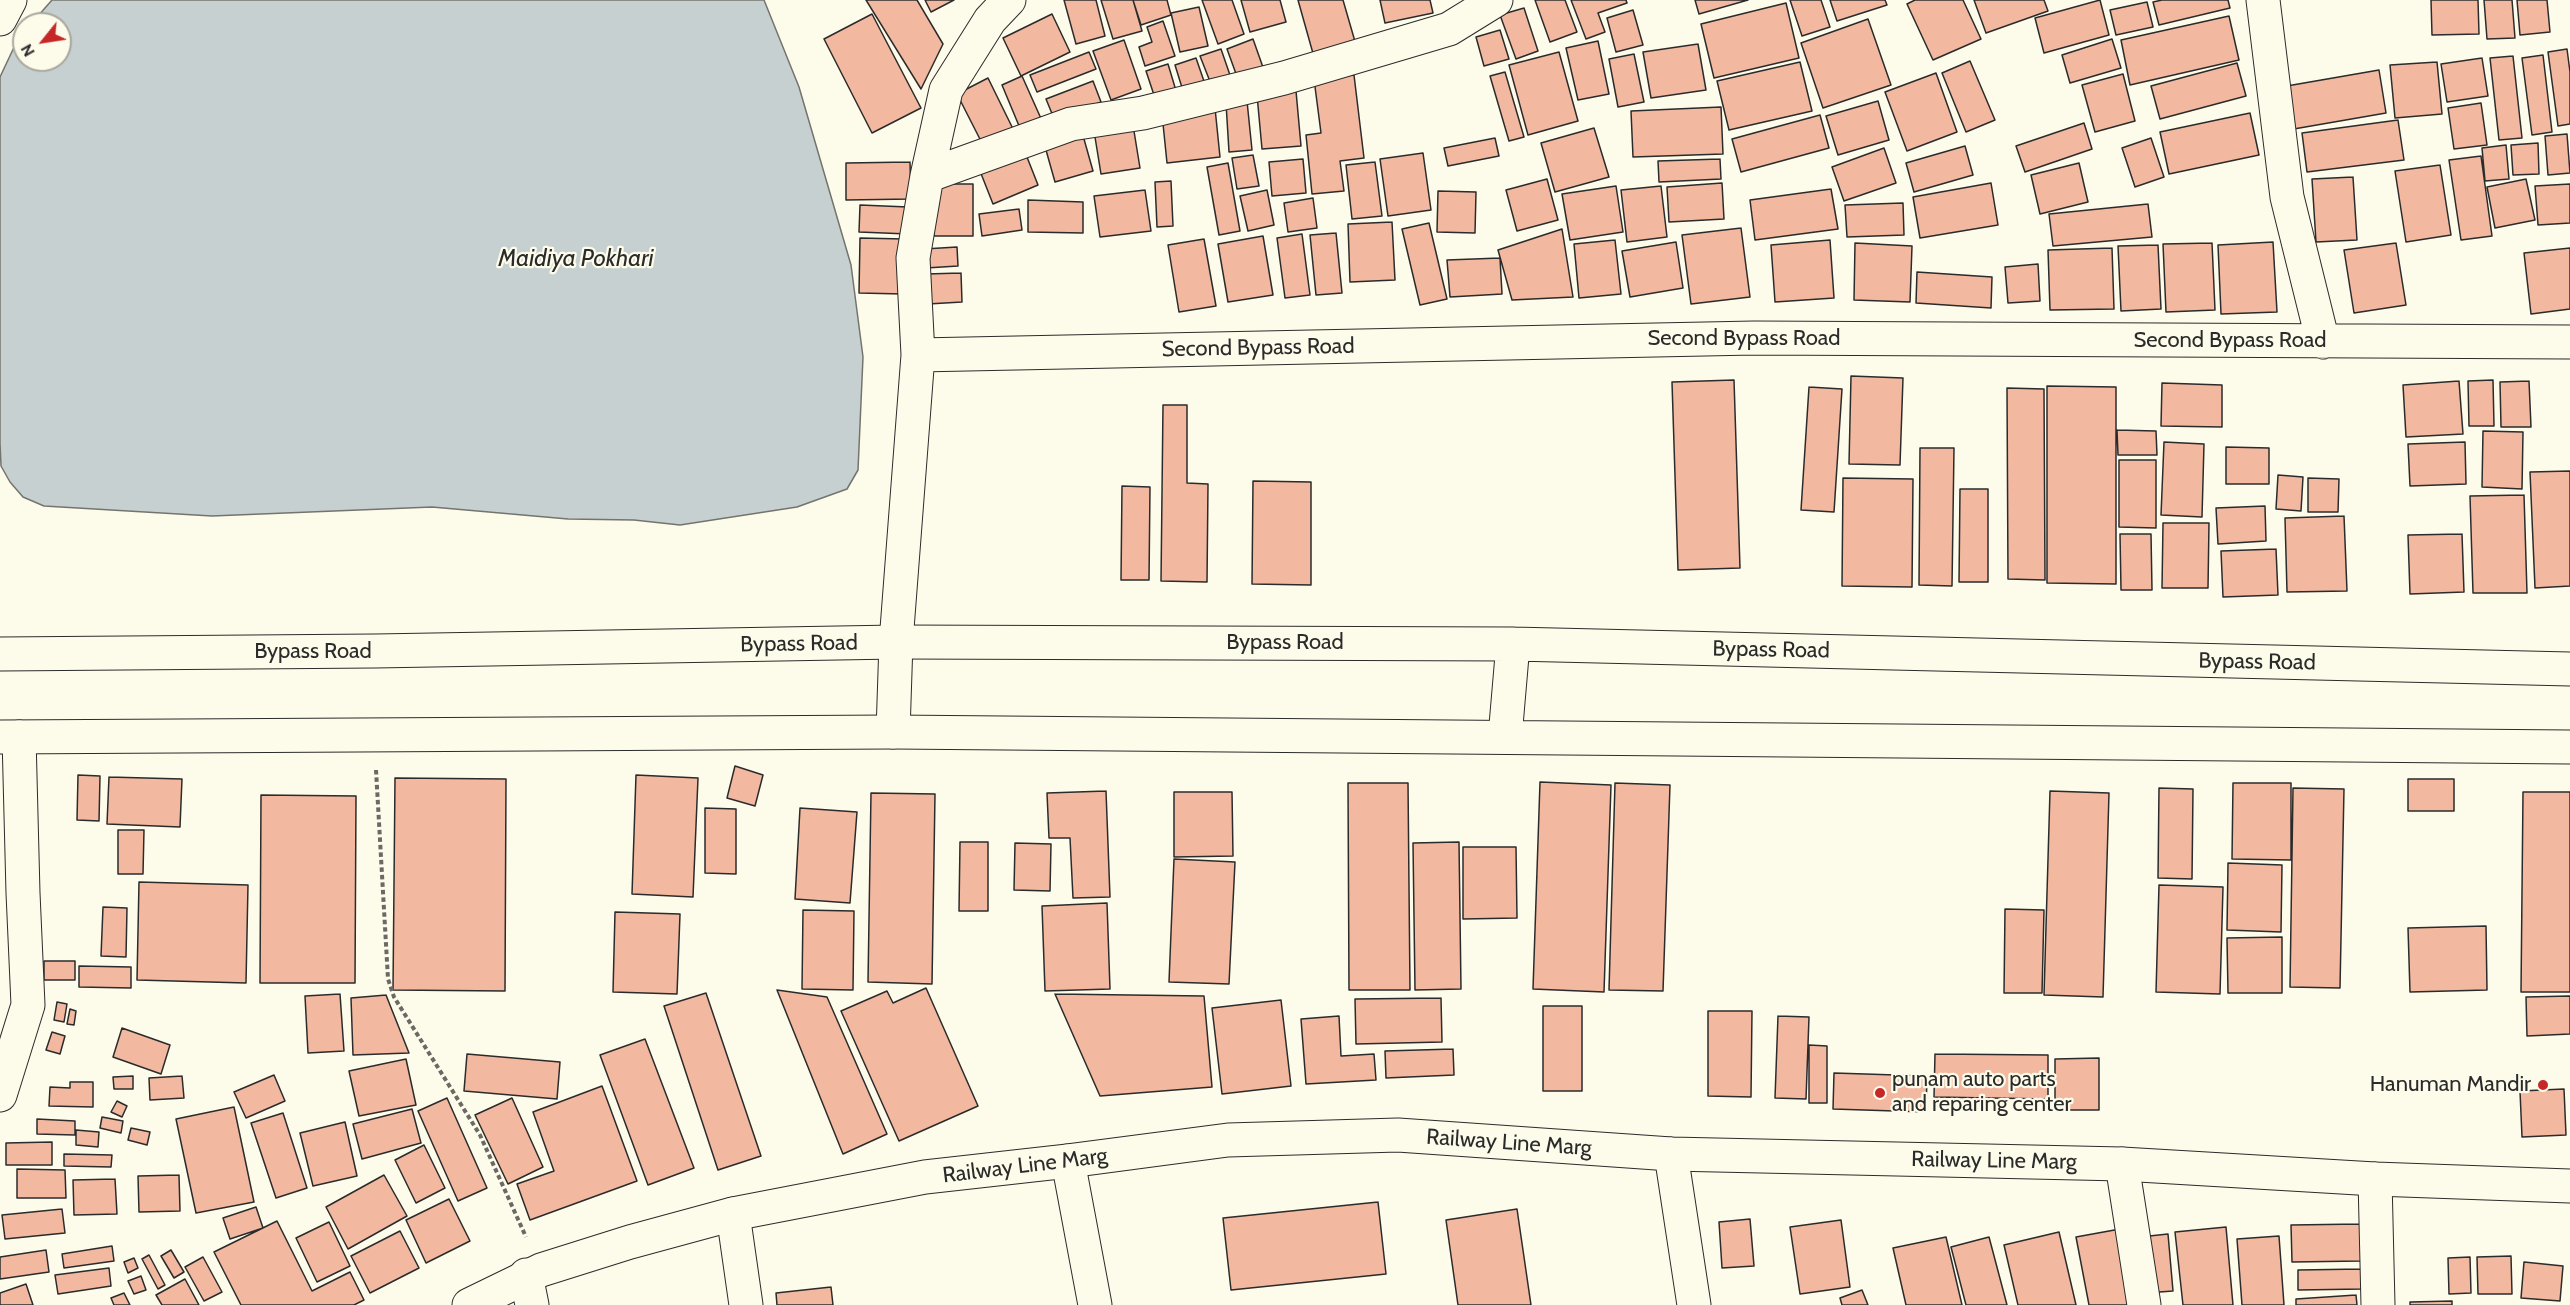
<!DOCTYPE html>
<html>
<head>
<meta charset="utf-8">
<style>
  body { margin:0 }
  #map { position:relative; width:2570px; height:1305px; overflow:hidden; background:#fdfbea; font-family:Cabin,sans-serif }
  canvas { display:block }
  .north { position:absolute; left:12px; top:12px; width:60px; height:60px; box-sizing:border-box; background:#fdfbea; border:2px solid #a9a89e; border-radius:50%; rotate:240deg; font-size:16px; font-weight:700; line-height:24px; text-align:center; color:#2b2b2b }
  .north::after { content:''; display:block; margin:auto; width:21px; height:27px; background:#c62828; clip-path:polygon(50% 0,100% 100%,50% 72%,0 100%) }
</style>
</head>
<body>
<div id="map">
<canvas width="2570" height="1305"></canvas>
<div class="north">N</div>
</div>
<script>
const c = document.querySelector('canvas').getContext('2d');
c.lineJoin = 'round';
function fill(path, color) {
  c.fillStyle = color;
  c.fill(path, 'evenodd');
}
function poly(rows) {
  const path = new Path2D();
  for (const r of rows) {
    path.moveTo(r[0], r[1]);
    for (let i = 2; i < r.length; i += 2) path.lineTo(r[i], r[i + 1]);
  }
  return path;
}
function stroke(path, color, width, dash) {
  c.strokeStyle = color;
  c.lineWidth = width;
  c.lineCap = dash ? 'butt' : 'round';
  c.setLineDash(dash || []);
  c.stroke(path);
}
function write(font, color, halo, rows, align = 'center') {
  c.font = font + ' Cabin,sans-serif';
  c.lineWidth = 4.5;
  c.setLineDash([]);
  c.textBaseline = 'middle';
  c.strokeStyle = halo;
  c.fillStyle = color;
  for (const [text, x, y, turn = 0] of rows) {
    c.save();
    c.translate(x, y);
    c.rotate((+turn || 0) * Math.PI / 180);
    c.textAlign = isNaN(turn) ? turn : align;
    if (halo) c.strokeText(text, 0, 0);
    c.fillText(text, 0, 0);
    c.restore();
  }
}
const water = poly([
  [52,0,764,0,799,87,851,265,863,357,858,470,847,489,797,507,680,525,634,520,568,519,432,507,212,516,44,506,23,497,10,482,1,466,0,443,0,77,17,41,24,32,24,60,60,60,60,24,31,24,52,0]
]);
const building = poly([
  [866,0,917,0,943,44,921,89,866,0],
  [925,0,954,0,931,12,925,0],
  [1064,0,1096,0,1105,36,1076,44,1064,0],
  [1101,0,1133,0,1142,31,1113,39,1101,0],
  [1133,0,1167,0,1171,15,1141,25,1133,0],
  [1202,0,1232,0,1244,34,1218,44,1202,0],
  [1241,0,1280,0,1286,22,1250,32,1241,0],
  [1298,0,1343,0,1356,45,1314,57,1298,0],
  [1380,0,1430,0,1433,13,1385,23,1380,0],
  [1535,0,1565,0,1577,32,1550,42,1535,0],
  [1571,0,1626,0,1627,3,1598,13,1605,32,1586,39,1571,0],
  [1695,0,1748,0,1699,14,1695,0],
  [1790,0,1821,0,1830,27,1802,36,1790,0],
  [1830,0,1885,0,1887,5,1837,21,1830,0],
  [1915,0,1963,0,1981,39,1933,60,1907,4,1915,0],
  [1974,0,2044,0,2048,11,1986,33,1974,0],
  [2100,0,2109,35,2044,53,2035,18,2100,0],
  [2162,0,2228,0,2230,8,2159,25,2153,2,2162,0],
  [2431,0,2478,0,2479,34,2432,35,2431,0],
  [2484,0,2512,0,2515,38,2487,39,2484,0],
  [2517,0,2547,0,2550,32,2520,35,2517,0],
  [2147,2,2153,27,2116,35,2110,10,2147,2],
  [1786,3,1799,58,1714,78,1701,24,1786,3],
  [1199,7,1208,46,1180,52,1171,13,1199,7],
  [1524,8,1538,51,1516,59,1500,15,1524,8],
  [1633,10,1643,45,1616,52,1607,18,1633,10],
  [872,14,921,108,872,133,824,39,872,14],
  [1052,14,1070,52,1021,76,1003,38,1052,14],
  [2229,16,2239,60,2130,85,2121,40,2229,16],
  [1868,19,1891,85,1823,108,1801,43,1868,19],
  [1163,21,1175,56,1145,66,1139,47,1152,42,1147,27,1163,21],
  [1500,30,1509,59,1484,66,1476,37,1500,30],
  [1253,39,1265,73,1239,82,1227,49,1253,39],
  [2112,39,2121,68,2070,83,2062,55,2112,39],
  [1124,40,1141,89,1111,100,1093,51,1124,40],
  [1598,41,1609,94,1578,100,1566,48,1598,41],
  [1698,44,1706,90,1651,98,1643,52,1698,44],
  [1221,49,1231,78,1211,84,1200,56,1221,49],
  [2567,49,2570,72,2570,124,2558,126,2548,52,2567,49],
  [1089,52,1096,69,1037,92,1030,75,1089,52],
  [1559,52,1578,121,1528,135,1509,65,1559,52],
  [1634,54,1644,102,1618,107,1609,59,1634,54],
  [2543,55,2552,132,2532,135,2522,58,2543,55],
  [2513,56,2522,138,2499,140,2490,58,2513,56],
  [1196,58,1206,87,1184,94,1175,65,1196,58],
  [2482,58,2488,96,2447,102,2441,64,2482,58],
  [1970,61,1995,120,1966,132,1942,73,1970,61],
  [1800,62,1812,111,1729,130,1717,81,1800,62],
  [2437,62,2442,114,2395,118,2390,65,2437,62],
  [2237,63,2246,96,2160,119,2151,86,2237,63],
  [1168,64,1177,94,1156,101,1146,71,1168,64],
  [2379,70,2386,113,2288,130,2281,87,2379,70],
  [1505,72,1524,137,1509,141,1490,76,1505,72],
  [1936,73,1957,132,1907,151,1885,92,1936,73],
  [2123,74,2135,121,2095,132,2082,85,2123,74],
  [1354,75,1364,158,1340,161,1344,191,1312,194,1306,135,1321,133,1314,79,1354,75],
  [1022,76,1043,123,1022,133,1002,85,1022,76],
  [988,78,1016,135,986,151,957,94,988,78],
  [1093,81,1101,102,1055,121,1046,99,1093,81],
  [1296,91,1301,146,1262,149,1257,95,1296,91],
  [1247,101,1252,150,1229,152,1226,103,1247,101],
  [1878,101,1889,140,1838,155,1826,116,1878,101],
  [2481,103,2487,145,2454,149,2448,108,2481,103],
  [1721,107,1723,154,1633,157,1631,111,1721,107],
  [1215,108,1220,157,1167,163,1162,114,1215,108],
  [2250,113,2259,155,2169,174,2160,132,2250,113],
  [1820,115,1829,148,1741,172,1732,139,1820,115],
  [2398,120,2404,160,2307,172,2302,133,2398,120],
  [2084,123,2092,149,2025,172,2016,146,2084,123],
  [1133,125,1140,168,1101,174,1094,131,1133,125],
  [1594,128,1609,177,1555,192,1541,143,1594,128],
  [1082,132,1093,171,1055,182,1044,143,1082,132],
  [2567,134,2570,173,2548,175,2545,136,2567,134],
  [1495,138,1499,156,1448,166,1444,148,1495,138],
  [2151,138,2164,177,2135,187,2122,148,2151,138],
  [2538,143,2539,174,2513,175,2511,145,2538,143],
  [2506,145,2509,179,2485,181,2482,148,2506,145],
  [1965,146,1973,175,1914,192,1906,163,1965,146],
  [1884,148,1896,183,1844,201,1832,167,1884,148],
  [1025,152,1038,185,993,204,980,171,1025,152],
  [1423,153,1431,210,1388,216,1380,159,1423,153],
  [1253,155,1259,186,1237,189,1232,158,1253,155],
  [2481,156,2492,236,2461,240,2449,160,2481,156],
  [1303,159,1306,193,1272,196,1269,162,1303,159],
  [1720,159,1721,179,1659,182,1658,161,1720,159],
  [910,162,911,199,846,200,846,163,910,162],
  [1375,162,1382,216,1352,219,1346,165,1375,162],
  [1228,163,1240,231,1219,235,1207,167,1228,163],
  [2079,163,2088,202,2040,214,2031,175,2079,163],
  [2440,165,2451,235,2406,242,2395,171,2440,165],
  [2353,177,2357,240,2316,242,2312,179,2353,177],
  [1547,179,1558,220,1517,231,1506,190,1547,179],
  [2526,179,2535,220,2495,228,2487,187,2526,179],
  [1171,181,1173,226,1157,227,1155,182,1171,181],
  [1722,183,1724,219,1669,222,1667,187,1722,183],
  [1991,183,1998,225,1920,238,1913,197,1991,183],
  [933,184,973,184,973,236,934,236,933,184],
  [2570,184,2570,223,2538,225,2535,186,2570,184],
  [1616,186,1623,232,1570,240,1562,194,1616,186],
  [1661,186,1667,237,1627,242,1621,190,1661,186],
  [1831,189,1838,229,1755,240,1750,200,1831,189],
  [1145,190,1151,231,1100,237,1094,196,1145,190],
  [1267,190,1274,225,1248,231,1240,196,1267,190],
  [1438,191,1476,192,1475,233,1437,232,1438,191],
  [1313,198,1317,228,1288,232,1284,203,1313,198],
  [1028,200,1083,202,1083,233,1028,232,1028,200],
  [1903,203,1904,235,1847,237,1845,205,1903,203],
  [2148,204,2152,237,2053,246,2049,214,2148,204],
  [860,205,908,207,908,234,859,232,860,205],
  [1019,209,1022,230,982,236,979,214,1019,209],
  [1392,222,1395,280,1350,282,1348,224,1392,222],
  [1429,223,1447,299,1420,305,1402,229,1429,223],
  [1741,228,1750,297,1691,304,1682,235,1741,228],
  [1562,229,1573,297,1512,300,1498,250,1562,229],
  [1336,233,1342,293,1316,295,1310,235,1336,233],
  [1302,234,1310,295,1285,298,1277,238,1302,234],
  [1263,236,1273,295,1228,302,1218,244,1263,236],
  [860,238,904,239,903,294,859,293,860,238],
  [1204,239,1216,306,1179,312,1168,245,1204,239],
  [1615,240,1621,294,1579,298,1574,244,1615,240],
  [1830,240,1834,298,1775,302,1771,245,1830,240],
  [1676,242,1683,288,1630,297,1622,251,1676,242],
  [2273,242,2277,312,2221,314,2218,245,2273,242],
  [1855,243,1912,246,1910,302,1854,300,1855,243],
  [2212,243,2215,310,2166,312,2163,244,2212,243],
  [2396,243,2406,305,2354,313,2344,250,2396,243],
  [2158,245,2161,309,2121,311,2118,246,2158,245],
  [957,247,958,266,926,268,924,249,957,247],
  [2112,248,2114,309,2050,310,2048,250,2112,248],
  [2570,248,2570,309,2531,314,2524,253,2570,248],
  [1500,258,1502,294,1450,297,1447,260,1500,258],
  [2038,264,2040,301,2008,303,2005,267,2038,264],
  [1917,272,1992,277,1991,308,1916,303,1917,272],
  [961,273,962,302,928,304,926,274,961,273],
  [1851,376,1903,378,1900,465,1849,464,1851,376],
  [1734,380,1740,568,1678,570,1672,382,1734,380],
  [2493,380,2494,426,2469,426,2468,381,2493,380],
  [2459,381,2463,434,2406,437,2403,385,2459,381],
  [2529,381,2531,427,2501,427,2500,382,2529,381],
  [2162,383,2222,385,2222,427,2161,426,2162,383],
  [2047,386,2116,387,2116,584,2047,583,2047,386],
  [1809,387,1842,389,1834,512,1801,510,1809,387],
  [2007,388,2044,389,2045,580,2008,579,2007,388],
  [1163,405,1187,405,1187,483,1208,484,1207,582,1161,581,1163,405],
  [2117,430,2156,431,2157,455,2118,455,2117,430],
  [2483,431,2523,432,2522,489,2482,487,2483,431],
  [2164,442,2204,444,2202,517,2161,515,2164,442],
  [2465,442,2466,484,2410,486,2408,444,2465,442],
  [2226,447,2269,448,2269,484,2226,484,2226,447],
  [1920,448,1954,448,1952,586,1919,585,1920,448],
  [2119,460,2156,460,2156,528,2119,527,2119,460],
  [2570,471,2570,586,2535,588,2530,472,2570,471],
  [2278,475,2303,477,2301,511,2276,509,2278,475],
  [1843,478,1913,479,1912,587,1842,586,1843,478],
  [2308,478,2339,479,2338,512,2308,512,2308,478],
  [1253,481,1311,482,1311,585,1252,584,1253,481],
  [1122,486,1150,487,1149,580,1121,580,1122,486],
  [1960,489,1988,489,1988,582,1959,582,1960,489],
  [2524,495,2527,593,2473,593,2470,496,2524,495],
  [2265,506,2266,541,2218,544,2216,508,2265,506],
  [2344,516,2347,591,2287,592,2285,518,2344,516],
  [2163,523,2209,523,2208,588,2162,588,2163,523],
  [2120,534,2151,534,2152,590,2121,590,2120,534],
  [2462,534,2464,592,2410,594,2408,535,2462,534],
  [2276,549,2278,595,2223,597,2221,551,2276,549],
  [735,766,763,775,755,806,727,798,735,766],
  [78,775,100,776,99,821,77,820,78,775],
  [636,775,698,778,693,897,632,894,636,775],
  [109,777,182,779,180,827,107,824,109,777],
  [395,778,506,779,505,991,393,990,395,778],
  [2408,779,2454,779,2454,811,2408,811,2408,779],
  [1540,782,1611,785,1604,992,1533,989,1540,782],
  [1348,783,1408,783,1410,990,1349,990,1348,783],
  [1615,783,1670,785,1663,991,1609,990,1615,783],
  [2233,783,2291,783,2291,860,2232,859,2233,783],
  [2159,788,2193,789,2192,879,2158,878,2159,788],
  [2293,788,2344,789,2340,988,2290,987,2293,788],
  [1106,791,1110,897,1073,898,1070,838,1049,838,1047,793,1106,791],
  [2050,791,2109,793,2103,997,2044,995,2050,791],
  [1174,792,1232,792,1233,856,1174,857,1174,792],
  [2523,792,2570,792,2570,992,2521,992,2523,792],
  [871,793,935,794,932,984,868,982,871,793],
  [261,795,356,796,355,983,260,983,261,795],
  [705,808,736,809,736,874,705,873,705,808],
  [800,808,857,812,850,903,795,899,800,808],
  [118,830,144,830,143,874,118,874,118,830],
  [960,842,988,842,988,911,959,911,960,842],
  [1459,842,1461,989,1415,990,1413,843,1459,842],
  [1015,843,1051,844,1050,891,1014,890,1015,843],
  [1463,847,1516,847,1517,918,1463,919,1463,847],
  [1174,859,1235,862,1229,984,1169,982,1174,859],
  [2228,863,2282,865,2281,932,2227,930,2228,863],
  [139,882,248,885,246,983,137,980,139,882],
  [2159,885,2223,887,2220,994,2156,992,2159,885],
  [1107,903,1110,989,1045,991,1042,906,1107,903],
  [103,907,127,908,126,957,101,956,103,907],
  [2005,909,2044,910,2042,993,2004,993,2005,909],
  [803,910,854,911,853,990,802,989,803,910],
  [615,912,680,914,677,994,613,992,615,912],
  [2486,926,2487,990,2410,992,2408,928,2486,926],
  [2282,937,2282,993,2228,993,2227,938,2282,937],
  [44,961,75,961,75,980,44,980,44,961],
  [79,966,131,967,131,988,79,987,79,966],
  [926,988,978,1106,899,1141,841,1011,887,991,893,1003,926,988],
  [777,990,827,997,887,1134,843,1154,777,990],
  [706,993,761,1156,718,1170,664,1006,706,993],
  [340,994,344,1051,308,1053,305,996,340,994],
  [1055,994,1204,996,1212,1087,1100,1096,1055,994],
  [386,995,409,1053,353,1055,351,998,386,995],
  [2570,996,2570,1034,2527,1036,2526,997,2570,996],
  [1441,998,1442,1042,1356,1044,1355,999,1441,998],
  [1281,1000,1291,1086,1222,1094,1212,1008,1281,1000],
  [57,1002,67,1004,64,1022,54,1020,57,1002],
  [1543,1006,1582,1006,1582,1091,1543,1091,1543,1006],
  [70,1009,76,1011,74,1025,67,1024,70,1009],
  [1708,1011,1752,1011,1751,1097,1708,1096,1708,1011],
  [1339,1016,1341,1056,1374,1054,1376,1080,1306,1084,1301,1019,1339,1016],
  [1778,1016,1809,1017,1806,1099,1775,1098,1778,1016],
  [122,1028,170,1045,161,1074,113,1057,122,1028],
  [52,1032,65,1036,60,1054,46,1050,52,1032],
  [645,1039,694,1168,648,1185,600,1055,645,1039],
  [1809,1045,1827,1046,1827,1103,1809,1103,1809,1045],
  [1453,1049,1454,1075,1386,1078,1385,1051,1453,1049],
  [467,1054,560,1062,557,1099,464,1091,467,1054],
  [1935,1054,2048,1055,2048,1099,1934,1097,1935,1054],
  [2099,1058,2099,1110,2055,1110,2055,1059,2099,1058],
  [406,1059,416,1105,359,1116,349,1071,406,1059],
  [1834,1073,1927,1076,1926,1112,1833,1109,1834,1073],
  [274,1075,285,1101,246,1118,234,1092,274,1075],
  [133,1076,133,1089,114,1089,113,1077,133,1076],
  [182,1076,184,1098,150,1100,149,1078,182,1076],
  [70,1082,93,1082,93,1107,49,1106,50,1087,70,1088,70,1082],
  [602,1086,637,1181,530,1220,517,1184,554,1171,533,1112,602,1086],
  [2564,1089,2566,1135,2522,1137,2520,1091,2564,1089],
  [447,1098,487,1188,458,1201,418,1111,447,1098],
  [512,1098,543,1167,508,1184,475,1115,512,1098],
  [117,1101,127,1106,122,1117,111,1112,117,1101],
  [234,1107,254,1202,196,1213,176,1119,234,1107],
  [412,1109,421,1143,362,1159,353,1124,412,1109],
  [283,1113,307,1188,276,1198,251,1123,283,1113],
  [102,1117,123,1121,121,1133,100,1128,102,1117],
  [37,1119,75,1121,75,1135,37,1134,37,1119],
  [345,1122,357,1176,313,1186,300,1133,345,1122],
  [131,1128,150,1132,147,1145,128,1140,131,1128],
  [76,1130,99,1132,98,1147,76,1145,76,1130],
  [52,1142,52,1165,6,1165,6,1143,52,1142],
  [424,1145,445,1188,416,1203,395,1160,424,1145],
  [64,1154,112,1155,111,1167,64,1166,64,1154],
  [17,1169,65,1170,66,1198,17,1198,17,1169],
  [179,1175,180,1211,139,1212,138,1176,179,1175],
  [384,1175,407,1216,348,1249,326,1207,384,1175],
  [115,1179,117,1214,74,1215,73,1180,115,1179],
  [449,1199,470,1241,426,1263,406,1220,449,1199],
  [1378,1202,1386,1274,1231,1290,1223,1218,1378,1202],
  [256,1207,263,1228,230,1239,223,1218,256,1207],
  [62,1209,65,1233,5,1239,2,1215,62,1209],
  [1517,1209,1531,1305,1458,1305,1446,1220,1517,1209],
  [1750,1219,1754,1266,1722,1268,1719,1222,1750,1219],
  [1841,1220,1850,1287,1800,1294,1790,1227,1841,1220],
  [277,1221,312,1291,350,1272,364,1300,354,1305,241,1305,214,1252,277,1221],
  [329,1222,350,1266,317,1282,296,1238,329,1222],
  [2360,1224,2361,1261,2292,1262,2291,1225,2360,1224],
  [2226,1227,2233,1305,2183,1305,2175,1232,2226,1227],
  [2120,1229,2134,1305,2089,1305,2076,1237,2120,1229],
  [400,1231,419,1268,370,1293,351,1256,400,1231],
  [2059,1232,2076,1305,2018,1305,2004,1245,2059,1232],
  [2168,1234,2173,1291,2146,1293,2140,1237,2168,1234],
  [2279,1236,2284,1305,2242,1305,2237,1239,2279,1236],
  [1946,1237,1962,1305,1906,1305,1893,1248,1946,1237],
  [1989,1237,2007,1305,1966,1305,1951,1247,1989,1237],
  [112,1246,114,1261,64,1268,62,1254,112,1246],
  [46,1250,49,1272,0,1279,0,1257,46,1250],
  [171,1250,184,1272,174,1278,161,1256,171,1250],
  [149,1255,165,1285,158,1289,142,1259,149,1255],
  [2511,1256,2512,1294,2478,1294,2477,1257,2511,1256],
  [203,1257,222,1292,204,1301,185,1267,203,1257],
  [2470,1257,2471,1293,2449,1294,2448,1258,2470,1257],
  [134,1258,138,1268,128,1273,124,1262,134,1258],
  [2524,1262,2563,1266,2560,1301,2521,1298,2524,1262],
  [109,1268,111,1286,58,1294,55,1275,109,1268],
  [2362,1269,2363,1289,2298,1290,2298,1270,2362,1269],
  [141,1276,146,1290,134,1294,128,1281,141,1276],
  [185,1279,199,1305,162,1305,156,1295,185,1279],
  [26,1284,33,1305,0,1305,0,1293,26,1284],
  [831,1287,833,1305,777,1305,776,1293,831,1287],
  [1862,1290,1868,1305,1842,1305,1840,1298,1862,1290],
  [124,1293,130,1305,114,1305,111,1298,124,1293],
  [2356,1295,2357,1305,2296,1305,2296,1299,2356,1295],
  [2452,1301,2452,1305,2410,1305,2410,1302,2452,1301]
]);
const path = poly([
  [376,770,388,979,394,997,480,1135,526,1237]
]);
const minor = poly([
  [2263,0,2287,197,2323,342],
  [0,19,10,0],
  [927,176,1071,124,1143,113,1284,78,1449,29,1496,0],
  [918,355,1754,338,2570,342],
  [893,732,896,642,918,355,913,258,927,176,946,90,990,20,1009,0],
  [0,1095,28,1005,23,893,19,737],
  [1671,1154,1694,1305],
  [1068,1161,1095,1305],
  [2122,1164,2144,1305],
  [2375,1179,2378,1305],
  [733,1214,746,1305],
  [526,1275,532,1305]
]);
const secondary = poly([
  [469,1305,541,1270,630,1242,733,1214,925,1177,1068,1161,1228,1140,1398,1135,1671,1154,2122,1164,2375,1179,2570,1186]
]);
const primary = poly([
  [0,654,375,651,896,642,1513,644,2570,669],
  [0,737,893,732,2570,747],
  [1505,737,1513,644]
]);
const markers = [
  [2543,1085,6,"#c62828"],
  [1880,1093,6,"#c62828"]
];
const streetNames = [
  ["Second Bypass Road",1744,339],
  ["Second Bypass Road",2230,341],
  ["Second Bypass Road",1258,348,-1],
  ["Bypass Road",1285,643],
  ["Bypass Road",799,644,-1],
  ["Bypass Road",1771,650,1],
  ["Bypass Road",313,652],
  ["Bypass Road",2257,662,1],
  ["Railway Line Marg",1509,1143,4],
  ["Railway Line Marg",1994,1161,1],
  ["Railway Line Marg",1025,1166,-7]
];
const poiNames = [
  ["punam auto parts",1892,1080],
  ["and reparing center",1892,1105],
  ["Hanuman Mandir",2531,1085,"right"]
];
const waterNames = [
  ["Maidiya Pokhari",576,259]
];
fill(water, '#c7d0d0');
stroke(water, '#74746e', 1.5);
fill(building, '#f2b8a0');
stroke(building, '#2b2b2b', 1.5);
stroke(minor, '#2b2b2b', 35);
stroke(secondary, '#2b2b2b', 35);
stroke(primary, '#2b2b2b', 35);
stroke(path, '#6a6964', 4, [4.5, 3]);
stroke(minor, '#fdfbea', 33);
stroke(secondary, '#fdfbea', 33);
stroke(primary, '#fdfbea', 33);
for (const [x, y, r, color] of markers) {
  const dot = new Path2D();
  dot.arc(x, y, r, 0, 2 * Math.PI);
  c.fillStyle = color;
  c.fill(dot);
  stroke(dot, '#fdfbea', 2);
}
write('22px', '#2b2b2b', '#fdfbea', streetNames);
write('22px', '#2b2b2b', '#fdfbea', poiNames, 'left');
write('italic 24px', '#2b2b2b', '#fdfbea', waterNames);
</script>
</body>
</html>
